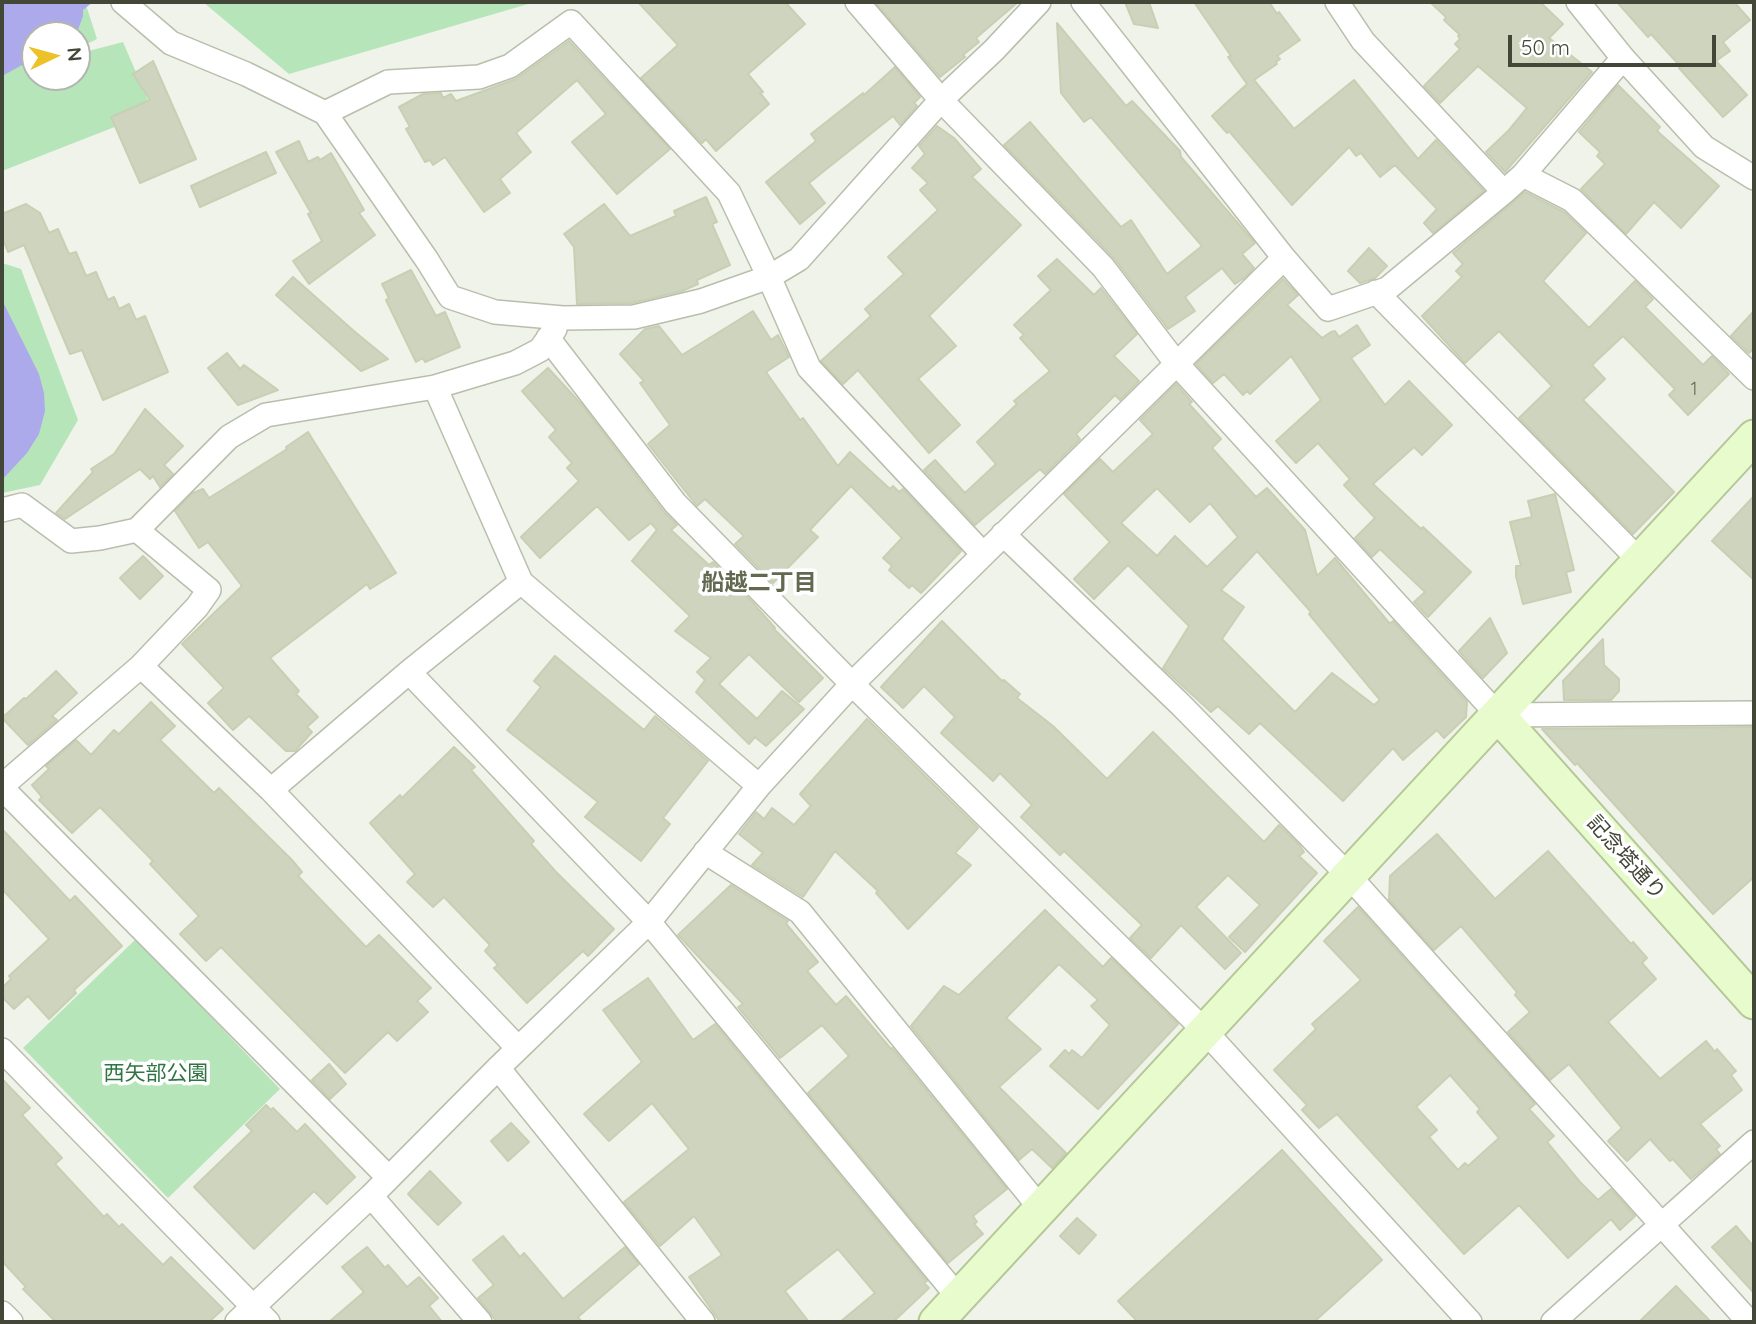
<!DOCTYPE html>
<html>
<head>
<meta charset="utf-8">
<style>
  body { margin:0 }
  #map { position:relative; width:1756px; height:1324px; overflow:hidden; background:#f0f3e9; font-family:Quicksand,sans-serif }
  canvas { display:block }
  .frame { position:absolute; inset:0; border:4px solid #434738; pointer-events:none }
  .north { position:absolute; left:21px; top:21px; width:70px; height:70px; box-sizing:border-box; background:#fff; border:2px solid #b4b5af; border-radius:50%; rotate:85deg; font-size:19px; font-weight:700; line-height:28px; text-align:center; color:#434738 }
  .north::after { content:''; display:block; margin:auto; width:24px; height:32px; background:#ecc228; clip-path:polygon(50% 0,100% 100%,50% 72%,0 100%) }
  .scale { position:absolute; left:1508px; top:35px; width:208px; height:32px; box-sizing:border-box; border:4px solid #434738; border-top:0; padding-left:9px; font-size:21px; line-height:24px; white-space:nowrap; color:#434738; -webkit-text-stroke:5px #fff; paint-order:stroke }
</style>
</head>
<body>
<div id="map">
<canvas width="1756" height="1324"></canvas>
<div class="frame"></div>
<div class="north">N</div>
<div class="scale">50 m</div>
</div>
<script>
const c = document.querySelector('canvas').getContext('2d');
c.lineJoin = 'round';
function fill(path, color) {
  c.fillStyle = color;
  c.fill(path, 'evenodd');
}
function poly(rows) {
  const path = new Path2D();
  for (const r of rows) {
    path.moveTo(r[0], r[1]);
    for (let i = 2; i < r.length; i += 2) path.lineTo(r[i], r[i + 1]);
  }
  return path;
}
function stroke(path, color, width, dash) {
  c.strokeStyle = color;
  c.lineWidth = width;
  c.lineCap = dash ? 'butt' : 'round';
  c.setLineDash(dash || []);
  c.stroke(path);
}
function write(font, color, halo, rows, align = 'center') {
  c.font = font + ' Quicksand,"Noto Sans JP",sans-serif';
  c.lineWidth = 7;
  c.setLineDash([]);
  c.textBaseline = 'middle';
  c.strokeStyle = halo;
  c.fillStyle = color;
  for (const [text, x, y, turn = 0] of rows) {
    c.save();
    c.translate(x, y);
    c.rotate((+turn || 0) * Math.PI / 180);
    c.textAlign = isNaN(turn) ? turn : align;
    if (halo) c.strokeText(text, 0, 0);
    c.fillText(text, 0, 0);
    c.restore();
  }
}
const green = poly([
  [2,2,85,2,97,39,77,49,77,35,35,35,35,77,77,77,77,54,123,42,153,112,2,171],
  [203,2,535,2,289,74],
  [2,263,21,269,78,420,40,485,2,493],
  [136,939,280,1089,168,1198,23,1048]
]);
const water = poly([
  [2,2,93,2,83,10,83,16,76,35,35,35,35,58,2,76],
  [2,300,39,374,44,393,45,411,39,434,27,453,2,480]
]);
const building = poly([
  [638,2,785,2,805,24,748,74,763,92,760,93,769,104,716,151,706,139,702,143,641,78,678,45,638,2],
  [875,2,1018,2,976,38,979,42,963,55,965,57,940,77,875,2],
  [1125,2,1149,2,1158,28,1134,24,1125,2],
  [1194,2,1269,2,1277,14,1279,12,1300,40,1277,56,1280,59,1276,62,1277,64,1254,80,1294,129,1354,80,1418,159,1436,140,1484,191,1433,233,1424,223,1437,209,1395,165,1380,177,1361,153,1356,156,1349,147,1292,205,1229,131,1227,133,1212,116,1247,84,1228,57,1231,56,1194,2],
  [1430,2,1540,2,1563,24,1549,38,1592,72,1505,172,1486,152,1509,130,1527,108,1478,66,1440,103,1424,86,1460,49,1455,44,1460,39,1458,36,1460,35,1444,20,1446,17,1430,2],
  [1617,2,1734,2,1750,20,1723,42,1730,51,1716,61,1747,95,1723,117,1679,68,1681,67,1651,34,1648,37,1617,2],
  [1057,23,1126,106,1132,101,1180,151,1181,157,1255,243,1242,254,1254,268,1244,278,1235,284,1222,268,1185,297,1195,311,1168,329,1113,257,1004,145,1030,122,1121,227,1131,220,1167,274,1202,246,1091,117,1084,122,1061,93,1057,23],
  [569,41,670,149,617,194,572,142,606,114,577,80,516,133,531,152,500,179,510,193,484,212,445,157,433,165,430,160,425,162,406,129,410,127,399,107,423,94,441,93,443,98,451,94,456,101,516,79,569,41],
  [153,61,196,159,140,183,111,117,150,100,133,74,153,61],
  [895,67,920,97,914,103,917,106,900,125,893,116,809,183,825,203,800,224,766,182,816,141,811,134,863,93,864,95,895,67],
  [1618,85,1660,127,1657,131,1719,186,1681,228,1654,202,1626,234,1581,189,1605,164,1597,156,1600,152,1579,132,1618,85],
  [937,126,954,138,981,169,972,177,1021,225,929,316,956,346,918,379,960,425,929,453,858,370,843,384,821,361,871,316,865,309,904,274,888,257,938,210,920,190,928,183,912,168,925,154,919,146,937,126],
  [299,141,308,162,318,157,320,160,331,153,364,210,359,213,375,235,309,284,293,261,322,241,308,214,311,213,276,152,299,141],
  [266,152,276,173,200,207,191,186,266,152],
  [1525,192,1564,212,1586,233,1543,281,1589,328,1635,281,1653,299,1645,307,1703,365,1712,356,1729,374,1688,415,1669,395,1675,389,1623,336,1592,365,1605,379,1583,400,1674,492,1633,534,1519,418,1552,386,1499,331,1465,363,1422,316,1462,277,1456,271,1463,264,1453,253,1525,192],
  [706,197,717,222,712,224,730,265,697,280,698,284,682,291,632,303,577,304,574,247,564,234,604,204,630,236,676,216,674,211,706,197],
  [26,204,40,213,49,233,58,229,69,254,76,252,86,276,96,272,108,300,114,297,119,309,129,304,136,320,145,316,168,372,103,400,82,350,70,354,24,245,8,252,2,237,2,214,26,204],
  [1369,248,1387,266,1375,278,1360,283,1348,271,1369,248],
  [1057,259,1094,295,1101,288,1137,334,1114,356,1139,381,1120,400,1115,395,1076,434,1080,439,1045,474,1040,469,975,525,924,470,935,460,965,493,996,464,977,442,1017,404,1014,401,1050,371,1020,338,1024,335,1014,325,1051,290,1038,276,1057,259],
  [411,270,436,316,445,312,460,347,425,362,423,358,416,362,386,300,389,298,382,284,411,270],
  [293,277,355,332,388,359,361,371,276,295,293,277],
  [1283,279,1298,295,1287,305,1322,338,1331,332,1335,331,1339,337,1357,325,1370,345,1351,358,1385,405,1409,381,1452,425,1422,455,1414,447,1373,484,1421,529,1423,527,1471,572,1428,617,1414,602,1425,592,1380,549,1372,557,1355,538,1375,518,1344,485,1350,479,1318,443,1296,463,1276,441,1321,400,1291,356,1250,394,1247,391,1243,395,1224,374,1213,383,1196,364,1283,279],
  [753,311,771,340,778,335,789,357,766,372,800,420,803,418,838,466,850,452,890,489,893,486,899,492,903,489,961,551,921,593,912,585,909,588,889,570,892,566,883,558,902,538,851,486,810,530,818,537,773,583,735,544,744,536,705,499,697,506,648,444,670,425,640,383,644,381,620,354,645,329,659,326,682,355,753,311],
  [1754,311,1754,348,1749,353,1731,336,1754,311],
  [227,353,240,369,244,365,278,390,238,405,208,368,227,353],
  [548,368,583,406,664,512,677,525,671,530,709,565,713,562,753,603,775,628,774,629,823,678,799,702,749,654,719,684,757,719,782,691,804,709,766,746,755,737,749,744,696,692,705,680,697,672,711,658,675,631,690,616,632,561,657,530,651,523,629,540,597,506,540,558,521,537,579,481,567,468,572,463,549,437,556,430,522,391,548,368],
  [1176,384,1192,402,1189,404,1221,439,1212,448,1256,497,1267,488,1305,530,1317,576,1335,558,1390,624,1393,621,1467,702,1466,717,1444,738,1437,730,1403,760,1393,748,1343,801,1260,723,1249,734,1218,706,1211,712,1163,668,1189,626,1128,565,1094,599,1074,579,1110,542,1064,494,1100,459,1113,472,1153,434,1140,420,1176,384],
  [1157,488,1190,522,1210,503,1238,537,1207,567,1175,536,1157,556,1121,523,1157,488],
  [1257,551,1311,612,1309,614,1380,700,1374,705,1332,673,1295,712,1222,639,1244,607,1221,590,1257,551],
  [145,409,183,446,164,465,173,474,160,487,153,476,150,479,140,469,65,519,56,513,93,472,91,469,114,454,145,409],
  [308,432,396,573,370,589,367,584,270,658,299,691,296,694,318,717,307,727,312,732,295,751,286,751,249,716,233,730,208,703,224,688,182,644,242,586,208,542,199,548,175,511,193,493,203,489,209,498,287,449,286,447,308,432],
  [1555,494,1574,570,1566,572,1571,592,1523,604,1516,576,1516,566,1521,566,1510,522,1532,517,1528,501,1555,494],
  [1754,496,1754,580,1712,541,1754,496],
  [143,556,163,576,140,599,120,578,143,556],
  [1490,618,1507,653,1483,678,1459,651,1490,618],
  [942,621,1002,681,1004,680,1020,694,1017,698,1053,726,1107,779,1153,732,1264,842,1279,825,1300,846,1304,852,1299,856,1317,873,1245,952,1229,937,1260,905,1228,875,1196,907,1241,953,1225,969,1181,925,1151,958,1130,938,1142,925,1064,851,1060,855,1021,817,1032,805,1000,773,993,781,941,733,955,717,924,686,903,708,881,687,942,621],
  [1603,639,1604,665,1619,679,1619,691,1611,700,1564,700,1563,681,1603,639],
  [555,656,644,730,655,716,708,761,663,818,670,824,641,861,585,817,598,802,507,730,541,687,534,681,555,656],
  [56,671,77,693,52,716,57,720,28,745,2,718,24,698,26,699,56,671],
  [151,702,175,726,160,740,214,793,219,788,292,860,302,872,298,876,366,947,379,935,431,988,417,1001,428,1012,397,1041,388,1032,345,1073,221,947,206,961,180,934,199,916,150,864,153,861,100,807,72,833,39,800,42,797,32,785,49,769,46,766,76,740,91,755,114,730,119,734,151,702],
  [867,719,978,828,955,853,971,865,908,929,876,893,878,891,835,851,803,897,752,865,763,853,739,834,756,812,764,819,772,808,794,825,811,806,800,794,867,719],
  [1754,727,1754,877,1713,914,1577,763,1575,765,1542,729,1754,727],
  [454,747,475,767,471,770,534,841,531,844,556,872,614,929,588,956,583,951,527,1003,494,968,498,965,485,951,490,945,444,897,433,907,407,882,415,874,370,823,400,795,402,798,454,747],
  [2,829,70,901,75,896,122,946,74,990,76,993,49,1019,28,996,14,1009,2,997,2,988,11,979,9,976,49,939,2,889,2,829],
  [1437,834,1495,899,1548,851,1631,944,1633,942,1647,958,1642,963,1656,979,1608,1022,1660,1079,1706,1041,1715,1052,1717,1049,1736,1071,1731,1075,1742,1090,1700,1124,1720,1146,1716,1149,1720,1154,1691,1179,1673,1159,1670,1161,1650,1139,1627,1161,1608,1141,1622,1128,1569,1064,1550,1080,1508,1032,1530,1012,1515,995,1517,992,1461,926,1434,950,1389,900,1390,876,1437,834],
  [731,885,788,921,786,923,788,926,818,962,807,971,836,1005,846,996,891,1049,892,1048,1007,1189,973,1216,977,1222,974,1224,983,1234,948,1263,808,1093,849,1056,822,1025,780,1058,738,1007,743,1004,678,935,731,885],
  [1358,907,1535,1104,1529,1109,1554,1136,1547,1142,1580,1182,1598,1200,1611,1189,1635,1216,1620,1230,1611,1219,1568,1258,1519,1205,1464,1254,1337,1114,1319,1128,1302,1110,1307,1105,1274,1070,1316,1029,1312,1024,1361,980,1324,941,1358,907],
  [1450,1075,1480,1109,1477,1112,1499,1138,1468,1166,1465,1163,1458,1170,1429,1137,1437,1130,1416,1107,1450,1075],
  [1045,910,1103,967,1111,958,1178,1024,1098,1109,1050,1066,1065,1050,1069,1054,1072,1050,1082,1058,1110,1025,1091,1006,1098,1000,1059,964,1006,1018,1041,1049,999,1087,1066,1153,1052,1168,1032,1149,1019,1160,911,1026,944,986,959,995,1045,910],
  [648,978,693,1040,715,1024,927,1281,924,1283,929,1288,893,1322,840,1322,875,1293,838,1249,785,1291,809,1322,720,1322,689,1277,722,1255,694,1216,660,1246,624,1202,689,1149,652,1103,609,1141,584,1114,642,1062,603,1010,648,978],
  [329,1064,346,1084,330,1099,312,1080,329,1064],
  [2,1079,30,1108,22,1115,62,1158,55,1164,104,1217,107,1214,119,1227,122,1224,163,1265,171,1257,223,1309,209,1322,56,1322,23,1289,26,1287,2,1261,2,1079],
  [266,1105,271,1110,273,1108,297,1132,305,1124,355,1177,327,1204,314,1191,254,1249,194,1187,252,1131,246,1125,266,1105],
  [511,1123,529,1142,508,1161,491,1141,511,1123],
  [1282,1150,1382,1260,1314,1322,1138,1322,1118,1301,1282,1150],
  [430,1171,461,1203,438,1225,408,1194,430,1171],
  [1077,1218,1096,1235,1079,1254,1060,1236,1077,1218],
  [1736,1226,1754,1247,1754,1293,1712,1247,1736,1226],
  [503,1236,520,1257,524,1253,563,1299,625,1247,639,1264,578,1317,582,1322,497,1322,478,1298,494,1285,473,1260,503,1236],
  [367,1247,385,1268,388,1265,407,1287,419,1277,438,1298,429,1306,442,1322,329,1322,364,1292,342,1267,367,1247],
  [1676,1286,1711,1322,1639,1322,1676,1286]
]);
const street = poly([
  [123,2,171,43,246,74,325,113,427,260,450,297,495,312,563,318,634,317,701,301,769,277,799,259,941,100,994,50,1039,2],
  [857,2,941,100,1103,267,1176,363,1498,715,1754,713],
  [1083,2,1284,258,1328,309,1387,289,1504,192,1523,175,1623,58],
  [1337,2,1363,41,1504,192],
  [1578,2,1623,58,1704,147,1754,178],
  [325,113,388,82,479,77,510,66,571,22,729,193,769,277,809,368,983,554],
  [1523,175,1572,200,1754,378],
  [1376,292,1639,560],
  [548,338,675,503,852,684,1205,1031,1470,1322],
  [435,387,521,582,759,786],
  [2,510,22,505,71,541,100,538,137,530,229,437,266,415,435,387,515,363,540,350,555,329],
  [137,530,209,590,197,607,141,666],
  [1003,534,1180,704,1349,876,1749,1322],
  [409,672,649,922,959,1298],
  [2,786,141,666,271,790,518,1048],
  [2,788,388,1177],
  [271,790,409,672,521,582],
  [705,852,800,912,1041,1209],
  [2,1050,268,1322],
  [498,1068,703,1322],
  [371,1196,480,1322],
  [2,1313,11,1322],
  [237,1322,371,1196,498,1068,649,922,759,786,852,684,1284,258],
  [1553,1322,1754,1142]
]);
const secondary = poly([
  [1498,715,1754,1002],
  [936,1322,1754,437]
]);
const numberNames = [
  ["1",1694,390]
];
const streetNames = [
  ["記念塔通り",1626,858,48]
];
const parkNames = [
  ["西矢部公園",156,1074]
];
const neighbourhoodNames = [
  ["船越二丁目",759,583]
];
fill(green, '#b5e5b9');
fill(water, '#adaaec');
fill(building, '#cfd4bf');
stroke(building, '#c8cfb3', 2);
stroke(street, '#b9beac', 26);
stroke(secondary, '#b5c796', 37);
stroke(street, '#fff', 23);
stroke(secondary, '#e8fbcc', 33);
write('18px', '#666a5a', null, numberNames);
write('21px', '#434738', '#fff', streetNames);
write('21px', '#2f7541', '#fff', parkNames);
write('bold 23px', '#636950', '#fff', neighbourhoodNames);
</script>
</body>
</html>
